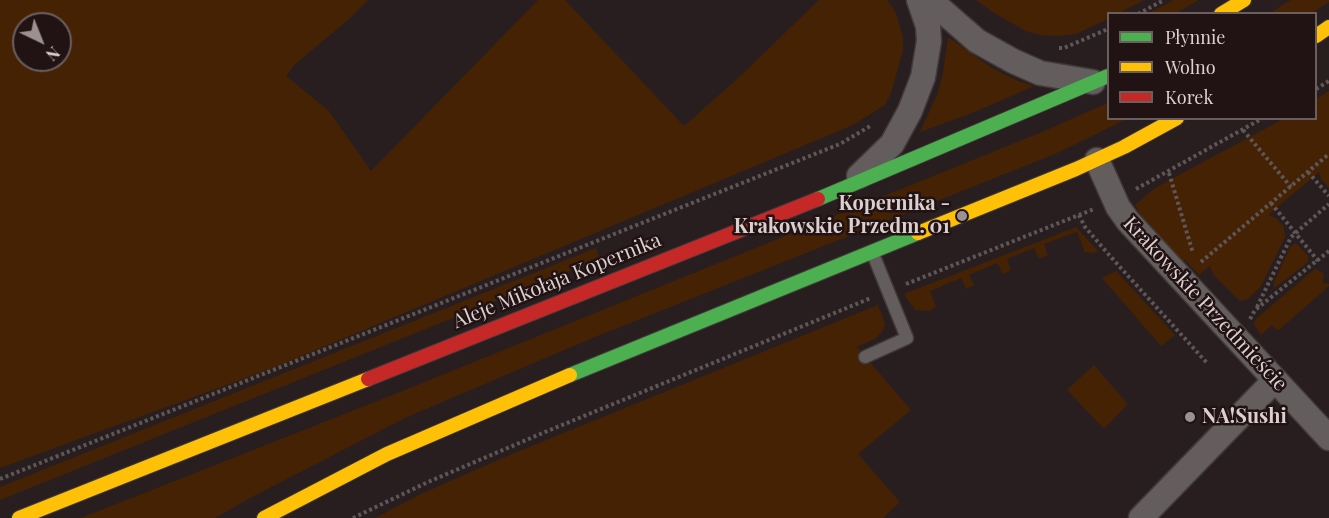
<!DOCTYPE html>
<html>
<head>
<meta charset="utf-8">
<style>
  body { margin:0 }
  #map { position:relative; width:1329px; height:518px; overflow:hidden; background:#281e20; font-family:"Playfair Display",serif }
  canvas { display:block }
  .legend { position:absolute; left:1107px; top:12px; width:210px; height:108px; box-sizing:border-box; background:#211214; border:2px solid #6b5e5f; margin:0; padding:8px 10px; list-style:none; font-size:18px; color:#dbcfd0 }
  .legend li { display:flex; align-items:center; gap:12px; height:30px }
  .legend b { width:30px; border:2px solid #6b5e5f }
  .north { position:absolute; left:12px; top:12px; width:60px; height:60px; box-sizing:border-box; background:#211214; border:2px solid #6b5e5f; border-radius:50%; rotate:137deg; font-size:16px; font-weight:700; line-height:24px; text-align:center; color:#dbcfd0 }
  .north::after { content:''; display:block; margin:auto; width:21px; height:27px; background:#9c9192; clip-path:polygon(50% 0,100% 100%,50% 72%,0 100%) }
</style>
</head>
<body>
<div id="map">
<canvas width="1329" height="518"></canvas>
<ul class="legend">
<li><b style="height:8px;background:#4caf50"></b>Płynnie</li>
<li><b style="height:8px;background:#ffc107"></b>Wolno</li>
<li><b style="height:8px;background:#c62828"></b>Korek</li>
</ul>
<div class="north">N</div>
</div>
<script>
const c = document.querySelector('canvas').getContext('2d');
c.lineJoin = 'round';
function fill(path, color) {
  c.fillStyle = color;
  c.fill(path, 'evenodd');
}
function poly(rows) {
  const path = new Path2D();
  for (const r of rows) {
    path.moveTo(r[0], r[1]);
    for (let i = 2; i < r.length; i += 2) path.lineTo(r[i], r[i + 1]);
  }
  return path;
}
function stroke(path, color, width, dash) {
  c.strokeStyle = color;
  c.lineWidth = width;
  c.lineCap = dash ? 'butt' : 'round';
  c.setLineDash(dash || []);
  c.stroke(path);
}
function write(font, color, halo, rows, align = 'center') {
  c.font = font + ' "Playfair Display",serif';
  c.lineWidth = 5;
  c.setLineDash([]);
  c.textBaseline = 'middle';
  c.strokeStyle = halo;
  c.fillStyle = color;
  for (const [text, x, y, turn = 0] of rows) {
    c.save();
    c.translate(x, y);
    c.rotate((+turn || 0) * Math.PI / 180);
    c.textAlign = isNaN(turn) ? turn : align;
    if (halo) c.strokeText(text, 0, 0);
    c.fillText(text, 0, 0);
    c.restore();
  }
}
const green = poly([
  [0,0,368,0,348,20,294,65,286,76,329,111,371,171,538,0,565,0,684,126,736,80,819,0,887,0,895,11,899,23,903,38,903,50,891,93,885,105,853,125,273,368,0,468],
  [24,24,60,24,60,60,24,60],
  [976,0,1144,0,1119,13,1108,14,1108,19,1076,34,1057,36,1040,35,1026,31,994,13],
  [1174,0,1199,0,1176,13,1149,13],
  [1291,0,1329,0,1329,2,1312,13,1270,13],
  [948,37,992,68,1018,81,1034,86,977,111,920,132,938,92,943,73],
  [1329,91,1329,188,1321,179,1319,172,1268,215,1276,218,1284,227,1285,237,1261,286,1248,299,1240,301,1213,274,1210,266,1199,275,1184,259,1185,264,1142,218,1135,205,1155,188,1283,119,1316,118,1316,99],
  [1108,103,1108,118,1127,119,1055,154,590,339,405,418,250,498,215,518,81,518,395,394,1042,132],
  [1076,227,1098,251,1093,253,1085,252,1077,232,1044,244,1048,255,1039,259,1034,248,1007,259,1011,270,1003,274,997,263,969,275,974,285,966,289,961,278,930,291,936,306,930,311,915,310,904,294],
  [1296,243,1308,256,1308,262,1276,287,1274,287,1274,282,1290,247],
  [596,248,600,259,0,500,0,487],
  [1315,269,1322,272,1324,275,1323,283,1329,284,1329,286,1280,329,1277,330,1272,325,1261,335,1255,326,1254,322,1257,318],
  [1116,271,1175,335,1161,346,1102,278],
  [878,305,885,323,883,331,875,339,857,347,911,410,858,454,900,502,883,518,375,518,423,493,512,454],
  [1094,365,1128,404,1104,429,1067,390]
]);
const path = poly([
  [1138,14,1164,0],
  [1059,48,1064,48,1108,29],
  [1316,89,1329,81],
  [1243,130,1291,187],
  [1308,172,1329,196],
  [1169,173,1193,253],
  [1136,189,1263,118],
  [1271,203,1318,261],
  [1079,215,1085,227,1110,256,1207,363],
  [1201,262,1329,154],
  [906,284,1094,209],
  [1257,307,1291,237,1329,204],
  [1250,319,1255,310,1329,251],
  [0,479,840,144,872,125],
  [353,518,428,482,545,432,871,298]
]);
const lane = poly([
  [865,357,907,338,873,254]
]);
const street = poly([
  [930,0,977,41,1013,61,1040,73,1093,82],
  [1097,160,1118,207,1128,221,1329,438],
  [859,176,892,144,910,111,923,77,929,41,928,26,919,0],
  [1141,518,1275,380]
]);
const fast = poly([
  [818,199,1108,76],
  [570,375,918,233]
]);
const slow = poly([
  [1221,14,1244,0],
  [1316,36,1329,27],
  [918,233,1076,169,1124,147,1177,118],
  [19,518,368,379],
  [264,518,387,454,570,375]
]);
const jam = poly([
  [368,379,818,199]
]);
const markers = [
  [962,216,6,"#9c9192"],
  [1190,417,6,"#9c9192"]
];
const poiNames = [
  ["Kopernika -",950,204],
  ["Krakowskie Przedm. 01",950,227],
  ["NA!Sushi",1202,417,"left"]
];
const streetNames = [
  ["Aleje Mikołaja Kopernika",557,281,-22],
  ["Krakowskie Przedmieście",1205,304,47]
];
fill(green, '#452204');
stroke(lane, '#41393a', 15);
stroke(street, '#41393a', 27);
stroke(fast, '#41393a', 16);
stroke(slow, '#41393a', 16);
stroke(jam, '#41393a', 16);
stroke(path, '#5e5758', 4, [3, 3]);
stroke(lane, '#645d5d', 12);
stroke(street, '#645d5d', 24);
stroke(fast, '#4caf50', 14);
stroke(slow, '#ffc107', 14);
stroke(jam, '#c62828', 14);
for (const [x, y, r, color] of markers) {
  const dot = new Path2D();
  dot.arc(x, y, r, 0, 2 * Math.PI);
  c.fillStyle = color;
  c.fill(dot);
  stroke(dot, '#211214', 2);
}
write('bold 20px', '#dbcfd0', '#211214', poiNames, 'right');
write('20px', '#dbcfd0', '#211214', streetNames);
</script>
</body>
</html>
